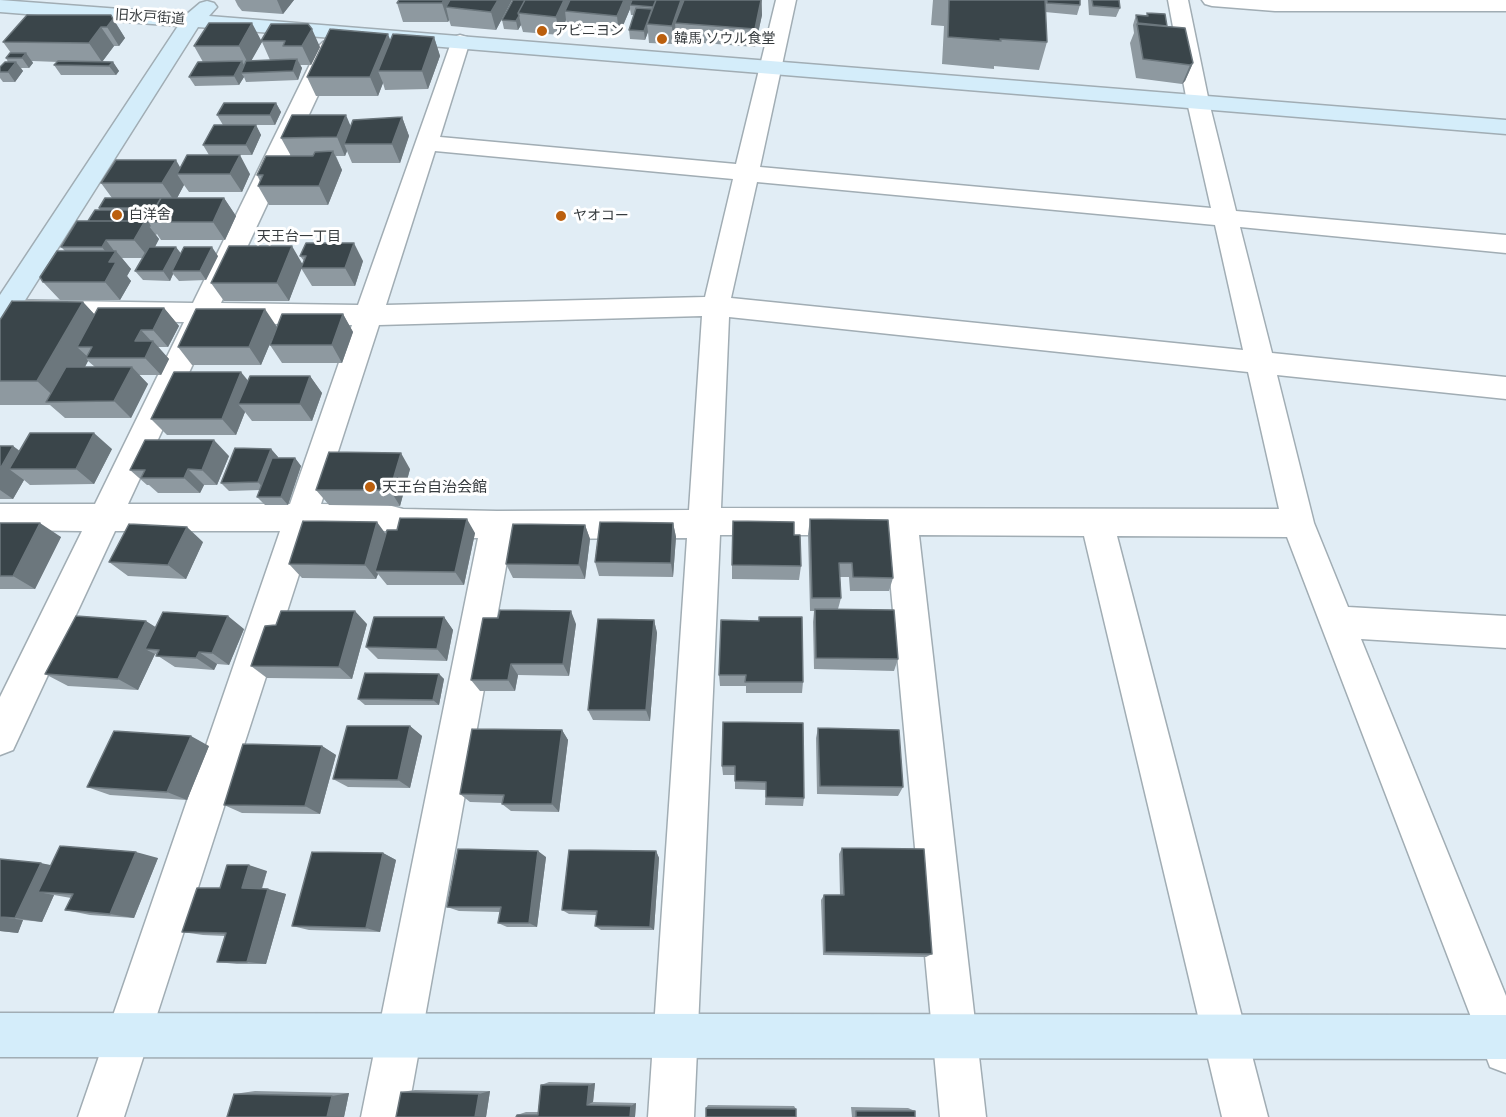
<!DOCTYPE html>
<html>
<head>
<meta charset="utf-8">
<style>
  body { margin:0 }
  canvas { display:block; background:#e1edf5 }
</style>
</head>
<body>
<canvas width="1506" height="1117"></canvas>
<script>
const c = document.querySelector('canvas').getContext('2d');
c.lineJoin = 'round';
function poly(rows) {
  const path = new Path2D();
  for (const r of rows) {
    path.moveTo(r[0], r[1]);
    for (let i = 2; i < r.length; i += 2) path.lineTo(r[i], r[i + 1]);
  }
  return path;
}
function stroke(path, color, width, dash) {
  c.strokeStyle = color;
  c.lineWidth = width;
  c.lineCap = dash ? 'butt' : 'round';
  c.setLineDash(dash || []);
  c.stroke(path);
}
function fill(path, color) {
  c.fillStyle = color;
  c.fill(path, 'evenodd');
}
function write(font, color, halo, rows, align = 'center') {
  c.font = font + ' "Playfair Display","Noto Sans JP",serif';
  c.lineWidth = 6;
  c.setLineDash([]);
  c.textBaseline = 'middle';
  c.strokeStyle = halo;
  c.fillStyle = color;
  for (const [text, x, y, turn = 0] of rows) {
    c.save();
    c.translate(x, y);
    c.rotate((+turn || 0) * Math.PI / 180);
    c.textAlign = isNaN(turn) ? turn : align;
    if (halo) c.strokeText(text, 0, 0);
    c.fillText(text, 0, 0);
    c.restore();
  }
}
const street = poly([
  [776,0,796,0,760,167,1211,208,1187,102,1168,0,1188,0,1209,102,1236,211,1506,235,1506,253,1240,227,1272,353,1506,377,1506,399,1277,375,1314,523,1348,607,1506,616,1506,648,1361,639,1506,996,1506,1073,1490,1067,1484,1051,1287,537,1117,536,1268,1117,1222,1117,1084,536,919,535,986,1117,940,1117,886,535,720,535,694,1117,648,1117,687,538,511,539,407,1117,361,1117,478,538,403,537,388,531,313,531,124,1117,78,1117,280,531,115,531,13,750,0,755,0,697,82,531,0,530,0,504,95,504,184,322,0,320,0,300,193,303,319,46,323,42,330,40,337,42,341,46,221,303,358,305,453,37,460,35,467,37,470,41,440,137,736,164,776,0],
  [435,151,733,179,705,297,386,305,435,151],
  [757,182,1215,225,1243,350,731,298,757,182],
  [702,316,689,510,497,511,403,509,388,505,321,504,379,325,702,316],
  [729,317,1248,372,1279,509,721,508,729,317],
  [212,323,352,325,290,504,128,504,212,323],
  [1202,0,1506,0,1506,11,1275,11,1212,6,1205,4,1202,0]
]);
const secondary = poly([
  [0,0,187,14,200,3,207,1,214,3,217,7,209,16,1506,120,1506,134,198,27,10,324,0,327,0,295,178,26,0,12,0,0],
  [0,1013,1506,1015,1506,1059,0,1057,0,1013]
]);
const wall = poly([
  [235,0,294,0,283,14,242,11,238,6],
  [512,0,496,30,451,26,449,20,448,22,403,22,397,3],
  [513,0,762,0,762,15,755,47,677,41,676,35,673,44,649,43,648,32,645,40,630,39,629,30,634,15,631,15,630,9,619,35,568,30,566,20,560,35,523,32,521,25,518,30,504,29,502,20],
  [933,0,1080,0,1080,5,1077,15,1045,12,1047,42,1039,70,994,66,994,69,942,64,944,26,931,25],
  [1088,0,1119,0,1120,8,1116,17,1089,15],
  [1147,13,1167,26,1167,27,1193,63,1185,81,1182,84,1136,78,1130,43,1134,33,1133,25,1136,15,1146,16],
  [111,15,125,38,119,46,114,46,102,62,113,62,119,71,116,75,61,75,54,65,58,62,32,61,33,63,29,68,21,68,23,71,15,82,3,82,0,78,0,67,8,62,6,58,11,53,3,42],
  [271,24,320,47,311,65,300,65,302,68,298,80,246,82,244,77,239,85,195,86,189,77,203,62,194,46,261,41],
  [262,42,270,60,251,60,257,50],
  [434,37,440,56,428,89,385,90,383,83,378,96,316,96,307,77,390,40],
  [276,103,281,112,275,125,223,125,217,115],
  [402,117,409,136,400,163,352,163,347,151,345,156,336,156,342,170,328,205,269,205,258,186,260,181,257,175,291,156,281,138],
  [256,125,261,135,252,155,209,155,203,145],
  [180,167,250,174,242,192,189,192,184,185,177,198,224,198,236,216,225,240,161,240,157,234,156,235,159,239,155,247,181,253,218,256,206,280,179,281,173,274,170,281,143,280,135,271,143,258,122,258,131,269,127,276,131,281,120,300,60,300,43,282,65,251,61,247,100,210,99,208,112,198,101,183],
  [306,243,363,261,355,286,312,286,301,268,289,301,224,301,211,283,303,264,304,261,300,256],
  [83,302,95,315,164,308,179,326,168,347,158,347,169,359,161,375,139,375,148,384,131,418,65,418,50,405,0,405,0,320],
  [88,361,95,367,85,367],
  [343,314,353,332,342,363,282,363,270,345],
  [277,327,261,365,192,365,178,347],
  [310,376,322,393,312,421,252,421,245,412,236,435,167,435,151,419,248,381],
  [0,446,13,446,20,451,112,449,94,484,30,485,24,480,13,499,0,499],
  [271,449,278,457,277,458,295,458,301,466,288,505,265,505,257,497,260,490,229,491,221,483],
  [229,456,217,485,204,485,200,493,158,493,149,485,147,485,130,470],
  [410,469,400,506,329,505,316,490],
  [810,519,893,578,889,591,850,591,849,577,840,577,841,598,838,609,898,659,894,671,814,669,813,622,814,611,810,611,808,534],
  [0,523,61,537,35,589,0,589],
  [673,523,676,537,673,577,599,576,595,562],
  [585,525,590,539,585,579,513,578,506,564],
  [475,533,464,585,387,585,378,574,376,579,302,578,289,564,386,534],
  [203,542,186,579,128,576,109,562],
  [732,565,801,566,799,580,732,579],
  [444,617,453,630,447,661,378,659,366,647],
  [654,620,657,633,650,721,593,720,588,710],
  [721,620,803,682,802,693,746,693,746,686,720,686,719,675],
  [367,624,352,679,267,678,251,666],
  [576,624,569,676,518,675,515,691,480,691,471,680],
  [156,627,244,629,229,665,217,664,214,670,175,667,155,654,138,690,68,686,45,674],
  [439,674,444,679,439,705,365,705,358,699],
  [723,722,804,798,803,806,765,805,766,790,735,789,735,775,723,775,722,766],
  [410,726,422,736,410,788,348,787,333,779],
  [818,728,903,787,898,796,817,794,816,738],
  [562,730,568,740,559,812,511,811,502,804,503,803,470,802,460,794],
  [209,746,187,800,110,795,87,787],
  [322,746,336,755,320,814,242,813,224,805],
  [842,848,932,954,926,957,823,955,821,900,824,895,840,895,839,854],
  [656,851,659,858,654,930,601,930,595,926,596,915,569,914,562,910],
  [383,853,396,860,380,932,309,930,292,926],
  [546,857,537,927,507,927,498,923,500,912,459,911,447,907],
  [158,858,134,918,90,915,65,910,71,898,54,895,42,922,23,920,18,933,0,931,0,859,51,865],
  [267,871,262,889,268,889,286,894,266,964,237,964,217,962,225,936,203,935,182,932,220,888],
  [549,1082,595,1083,593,1102,636,1103,635,1117,517,1115,526,1112,538,1112,541,1085],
  [415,1090,490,1091,486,1117,401,1092],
  [255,1091,349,1093,344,1117,234,1094],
  [708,1105,794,1106,796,1109,706,1108],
  [851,1107,908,1108,915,1111,915,1117,852,1117]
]);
const shadedWall = poly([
  [277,0,294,0,283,14],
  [444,0,462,0,446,7,449,20,448,22,442,3],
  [498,0,512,0,496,30,491,12],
  [564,0,570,0,565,11,566,20,560,35,556,17],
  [624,0,633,0,630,5,630,9,619,35,617,16],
  [681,0,685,0,675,23,676,35,673,44,672,26],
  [761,0,762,15,755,47,755,29],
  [652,9,647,24,648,32,645,40,644,31],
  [519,16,521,25,518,30,516,21],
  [113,19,125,38,119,46,107,27],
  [252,23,262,42,249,65,239,46],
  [101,27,114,46,102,62,89,43],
  [312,29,320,47,311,65,302,46],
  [388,34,395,52,378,71,383,83,378,96,370,77],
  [434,37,440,56,428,89,422,71],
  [26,53,33,63,29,68,22,58],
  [297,59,302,68,298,80,293,71],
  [242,61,247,71,241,73,244,77,239,85,234,76],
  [16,62,23,71,15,82,8,72],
  [113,62,119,71,116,75,109,66],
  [1193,63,1185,81,1182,84,1190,65],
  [276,103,281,112,275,125,270,115],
  [346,115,354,134,344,144,347,151,345,156,337,137],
  [402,117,409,136,400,163,392,144],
  [256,125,261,135,252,155,246,145],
  [333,151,342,170,328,205,319,186],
  [240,155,250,174,242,192,230,174],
  [176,160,184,174,177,174,184,185,175,202,162,183],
  [224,198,236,216,225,240,213,222],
  [145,221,159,239,149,258,134,240],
  [106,240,115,252,116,251,131,269,127,276,131,281,120,300,105,282,109,262,111,259,102,247],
  [354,243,363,261,355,286,345,268],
  [292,246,303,265,289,301,277,283],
  [176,247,183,256,172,271,173,274,170,281,163,271],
  [212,247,218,256,206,280,200,271],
  [83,302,106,327,92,347,77,347,89,358,86,358,88,361,66,402,60,402,37,381],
  [164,308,179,326,168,347,153,330],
  [265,309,277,327,261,365,249,347],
  [343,314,353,332,342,363,332,345],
  [141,330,153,343,153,341,169,359,161,375,145,358,135,341],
  [132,367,148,384,131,418,114,401],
  [241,372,254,388,238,404,245,412,236,435,222,419],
  [310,376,322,393,312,421,300,404],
  [94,433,112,449,94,484,76,469],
  [214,440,229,456,217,485,202,470],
  [13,446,33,462,9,469,24,480,13,499,0,490,0,469],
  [271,449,278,457,265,490,258,482],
  [401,453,410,469,400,506,390,490],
  [295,458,301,466,288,505,281,497],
  [188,469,204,485,200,493,184,478],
  [467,519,475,533,464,585,455,572],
  [377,522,388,537,375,571,378,574,376,579,365,565],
  [40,523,61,537,35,589,13,576],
  [673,523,676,537,673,577,671,563],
  [585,525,590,539,585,579,579,565],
  [187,527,203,542,186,579,168,565],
  [355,611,367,624,352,679,339,667],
  [571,611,576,624,569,676,563,664],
  [228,616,244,629,229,665,212,653],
  [444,617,453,630,447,661,437,649],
  [654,620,657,633,650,721,646,710],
  [146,621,165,633,145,649,155,654,138,690,118,679],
  [199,652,217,664,214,670,196,658],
  [511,664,518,675,515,691,508,680],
  [439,674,444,679,439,705,433,700],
  [410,726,422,736,410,788,398,780],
  [562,730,568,740,559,812,552,804],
  [191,736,209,746,187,800,167,792],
  [322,746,336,755,320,814,305,806],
  [538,851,546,857,537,927,529,923],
  [656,851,659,858,654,930,650,927],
  [136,852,158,858,134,918,110,914],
  [383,853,396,860,380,932,366,928],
  [41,863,67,869,38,892,54,895,42,922,15,918],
  [249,865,267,871,260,893,242,888],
  [268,889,286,894,266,964,247,962],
  [0,917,23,920,18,933,0,931],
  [595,1083,593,1102,587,1105,589,1085],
  [490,1091,486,1117,475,1117,479,1094],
  [349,1093,344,1117,327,1117,332,1096],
  [636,1103,635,1117,630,1117,631,1106]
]);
const building = poly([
  [399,0,444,0,442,3,397,3,399,0],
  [450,0,498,0,491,12,446,7,450,0],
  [513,0,525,0,518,13,519,16,516,21,502,20,513,0],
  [525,0,564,0,556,17,518,13,525,0],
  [570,0,624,0,617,16,565,11,570,0],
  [632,0,656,0,653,7,630,5,632,0],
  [656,0,681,0,672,26,647,24,656,0],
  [684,0,761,0,755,29,675,23,684,0],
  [949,0,1045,0,1047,42,1000,39,1001,41,948,37,949,0],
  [1047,0,1080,0,1080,5,1047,3,1047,0],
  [1092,0,1119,0,1120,8,1093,6,1092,0],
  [636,8,652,9,644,31,629,30,636,8],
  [1147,13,1165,14,1167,26,1138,23,1136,15,1148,16,1147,13],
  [27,15,111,15,113,19,107,27,101,27,89,43,3,42,27,15],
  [209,23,252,23,239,46,194,46,209,23],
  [271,24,308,24,312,29,302,46,283,46,285,41,261,41,271,24],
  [1137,24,1185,28,1193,63,1190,65,1143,59,1137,24],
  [330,29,388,34,370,77,307,77,330,29],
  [393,34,434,37,422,71,378,71,393,34],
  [10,53,26,53,22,58,6,58,10,53],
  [297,59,293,71,241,73,246,61,297,59],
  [58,61,113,62,109,66,54,65,58,61],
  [242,61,234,76,189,77,198,62,242,61],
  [5,62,16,62,8,72,0,72,0,67,5,62],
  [224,103,276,103,270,115,217,115,224,103],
  [292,115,346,115,337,137,281,138,292,115],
  [402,117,392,144,344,144,353,120,402,117],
  [214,125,256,125,246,145,203,145,214,125],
  [333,151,319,186,258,186,263,175,257,175,266,156,313,156,315,152,333,151],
  [187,155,240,155,230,174,177,174,187,155],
  [116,160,176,160,162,183,101,183,116,160],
  [105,198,165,198,161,198,155,208,99,208,105,198],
  [161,198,224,198,213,222,148,222,161,198],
  [95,210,154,210,148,222,150,226,149,226,145,221,88,221,95,210],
  [77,221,145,221,134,240,106,240,102,247,61,247,77,221],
  [306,243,354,243,345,268,301,268,306,256,300,256,306,243],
  [229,246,292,246,277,283,211,283,229,246],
  [149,247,176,247,163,271,135,271,149,247],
  [184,247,212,247,200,271,172,271,184,247],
  [57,251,116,251,109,262,116,262,105,282,43,282,40,277,57,251],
  [12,301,83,302,37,381,0,381,0,320,12,301],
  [98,308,164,308,153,330,141,330,135,341,153,341,145,358,86,358,92,347,77,347,98,308],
  [196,309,265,309,249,347,178,347,196,309],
  [282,314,343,314,332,345,270,345,282,314],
  [66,367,132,367,114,401,46,402,66,367],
  [174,372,241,372,222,419,151,419,174,372],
  [250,376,310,376,300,404,238,404,250,376],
  [30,433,94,433,76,469,9,469,30,433],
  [145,440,214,440,202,470,188,469,184,478,141,478,145,470,130,470,145,440],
  [0,446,13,446,0,469,0,446],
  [235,448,271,449,258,482,221,483,235,448],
  [329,452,401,453,390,490,316,490,329,452],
  [272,458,295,458,281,497,257,497,272,458],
  [400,518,467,519,455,572,375,571,387,530,397,530,400,518],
  [810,519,888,520,893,578,853,577,852,563,839,563,841,598,812,598,810,519],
  [303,521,377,522,365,565,289,564,303,521],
  [733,521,794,522,794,535,800,535,801,566,732,565,733,521],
  [600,522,673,523,671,563,595,562,600,522],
  [0,523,40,523,13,576,0,576,0,523],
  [129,524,187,527,168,565,109,562,129,524],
  [513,524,585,525,579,565,506,564,513,524],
  [815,609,894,610,898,659,816,658,815,609],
  [500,610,571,611,563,664,511,664,508,680,471,680,483,618,498,618,500,610],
  [281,611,355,611,339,667,251,666,265,626,276,625,281,611],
  [163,612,228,616,212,653,199,652,196,658,156,656,159,650,145,649,163,612],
  [76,616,146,621,118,679,45,674,76,616],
  [374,617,444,617,437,649,366,647,374,617],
  [759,617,802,617,803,682,745,682,746,675,719,675,721,620,759,621,759,617],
  [598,619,654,620,646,710,588,710,598,619],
  [365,673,439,674,433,700,358,699,365,673],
  [723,722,803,723,804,798,766,797,766,782,735,781,735,766,722,766,723,722],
  [347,726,410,726,398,780,333,779,347,726],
  [818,728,899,730,903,787,820,786,818,728],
  [472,729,562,730,552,804,502,804,504,795,460,794,472,729],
  [114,731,191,736,167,792,87,787,114,731],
  [243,744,322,746,305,806,224,805,243,744],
  [60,846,136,852,110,914,65,910,73,894,38,892,60,846],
  [842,848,924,849,932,954,825,952,824,895,844,895,842,848],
  [458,849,538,851,529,923,498,923,501,907,447,907,458,849],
  [569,850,656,851,650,927,595,926,597,911,562,910,569,850],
  [312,852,383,853,366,928,292,926,312,852],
  [0,859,41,863,15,918,0,917,0,859],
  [227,865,249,865,242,888,268,889,247,962,217,962,226,933,182,932,197,888,220,888,227,865],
  [541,1085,589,1085,587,1105,631,1106,630,1117,516,1117,517,1115,538,1115,541,1085],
  [401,1092,479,1094,475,1117,396,1117,401,1092],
  [234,1094,332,1096,327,1117,227,1117,234,1094],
  [706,1108,796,1109,796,1117,706,1117,706,1108],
  [856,1111,915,1111,915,1117,856,1117,856,1111]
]);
const markers = [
  [542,31,6,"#bb5f0d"],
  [662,39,6,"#bb5f0d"],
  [117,215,6,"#bb5f0d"],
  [561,216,6,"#bb5f0d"],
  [370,487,6,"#bb5f0d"]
];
const farStreetnames = [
  ["旧水戸街道",150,17,4]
];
const farPoinames = [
  ["アビニヨン",554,31],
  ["韓馬 ソウル食堂",674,39],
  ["白洋舍",129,215],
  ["ヤオコー",573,216]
];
const farNeighbourhoodnames = [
  ["天王台一丁目",299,237]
];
const poiNames = [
  ["天王台自治会館",382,487]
];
stroke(street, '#a1adb4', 3);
stroke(secondary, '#a1adb4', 3);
fill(street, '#fff');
fill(secondary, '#d4edfa');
fill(wall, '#8e99a0');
fill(shadedWall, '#6c777d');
fill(building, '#3a454a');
stroke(building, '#6c777d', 1.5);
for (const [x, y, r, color] of markers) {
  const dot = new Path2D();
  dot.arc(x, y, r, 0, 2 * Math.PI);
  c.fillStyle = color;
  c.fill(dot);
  stroke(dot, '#fff', 2);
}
write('14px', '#373c3f', '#fff', farStreetnames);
write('14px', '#373c3f', '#fff', farPoinames, 'left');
write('14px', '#373c3f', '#fff', farNeighbourhoodnames);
write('15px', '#373c3f', '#fff', poiNames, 'left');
</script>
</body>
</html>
